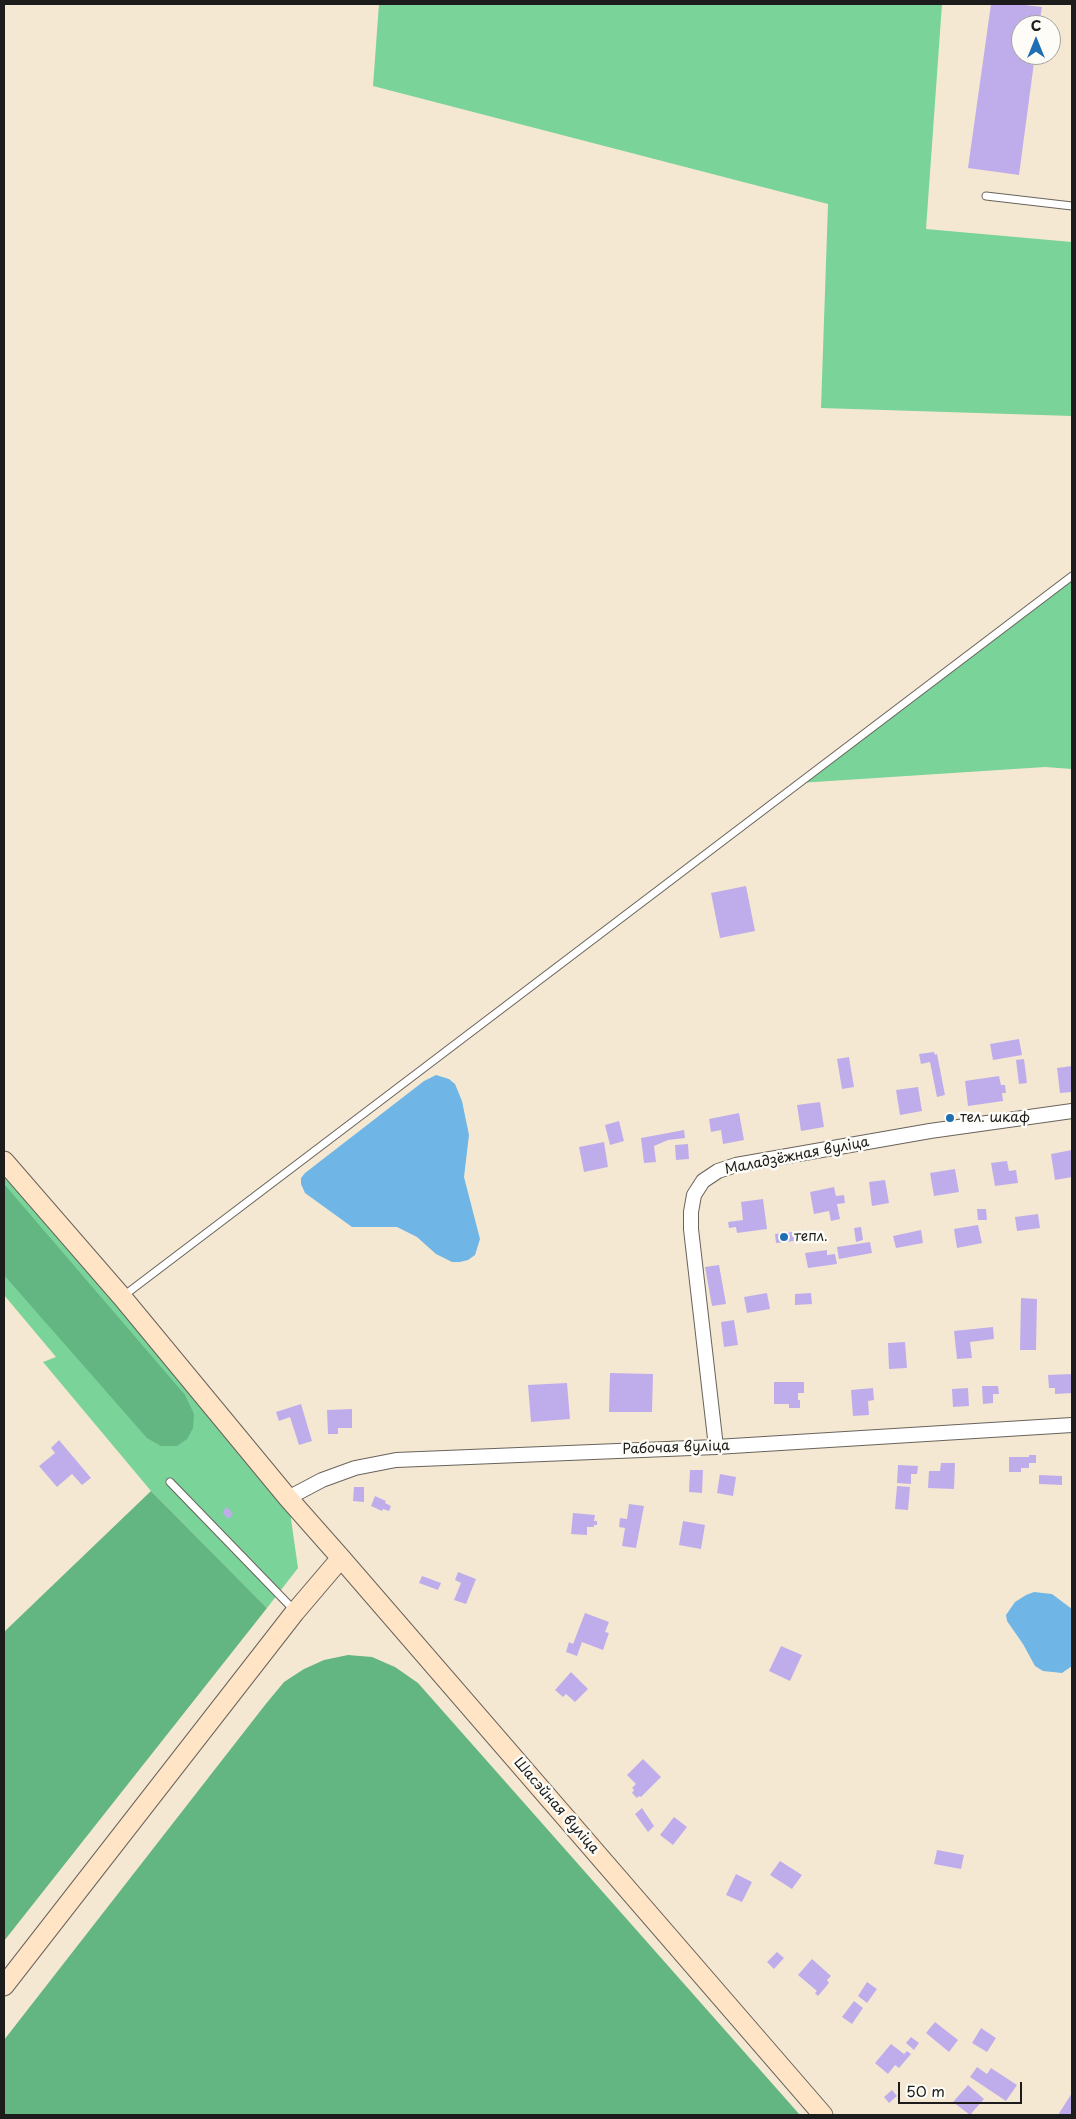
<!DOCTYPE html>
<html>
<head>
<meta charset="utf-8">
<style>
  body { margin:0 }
  #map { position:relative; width:1076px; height:2119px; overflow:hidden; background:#f5e8d2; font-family:"Playpen Sans",sans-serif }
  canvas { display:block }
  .frame { position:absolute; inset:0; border:5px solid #1c1c1c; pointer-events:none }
  .north { position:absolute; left:1011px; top:15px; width:50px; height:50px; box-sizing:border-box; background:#fdfcf7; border:1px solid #a3a29f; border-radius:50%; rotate:0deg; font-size:14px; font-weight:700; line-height:20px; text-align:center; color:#1c1c1c }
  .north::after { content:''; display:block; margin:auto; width:18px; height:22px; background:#1f6fb2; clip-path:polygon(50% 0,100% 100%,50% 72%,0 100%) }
  .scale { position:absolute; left:898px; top:2082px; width:124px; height:22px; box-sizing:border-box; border:2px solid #1c1c1c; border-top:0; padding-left:6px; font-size:15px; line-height:18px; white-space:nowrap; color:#1c1c1c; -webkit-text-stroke:4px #fdfcf7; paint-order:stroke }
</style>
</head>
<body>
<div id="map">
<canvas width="1076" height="2119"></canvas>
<div class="frame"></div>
<div class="north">С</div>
<div class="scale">50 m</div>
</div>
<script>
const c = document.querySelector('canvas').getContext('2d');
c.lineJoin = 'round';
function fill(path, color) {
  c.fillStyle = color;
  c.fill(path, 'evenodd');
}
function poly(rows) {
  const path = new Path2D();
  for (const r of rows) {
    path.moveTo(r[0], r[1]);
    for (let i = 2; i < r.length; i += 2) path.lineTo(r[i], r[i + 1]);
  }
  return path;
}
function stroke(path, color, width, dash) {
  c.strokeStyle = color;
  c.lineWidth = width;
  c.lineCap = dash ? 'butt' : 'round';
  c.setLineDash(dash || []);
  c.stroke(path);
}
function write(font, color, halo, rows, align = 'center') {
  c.font = font + ' "Playpen Sans",sans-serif';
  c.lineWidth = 5;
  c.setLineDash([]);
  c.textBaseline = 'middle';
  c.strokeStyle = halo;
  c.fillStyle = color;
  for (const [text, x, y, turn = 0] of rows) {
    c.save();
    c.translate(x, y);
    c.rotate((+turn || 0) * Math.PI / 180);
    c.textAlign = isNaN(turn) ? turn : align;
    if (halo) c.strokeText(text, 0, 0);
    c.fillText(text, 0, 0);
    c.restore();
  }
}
const green = poly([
  [379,4,942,4,926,229,1072,242,1072,416,821,408,828,204,373,86],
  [1072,576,1072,769,1045,767,799,783],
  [4,1161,288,1498,298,1568,267,1608,151,1491,43,1362,56,1357,4,1295]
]);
const forest = poly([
  [4,1184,185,1395,194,1414,193,1428,187,1439,177,1446,161,1446,147,1438,4,1275],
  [151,1491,267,1608,4,1941,4,1632],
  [348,1655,372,1657,395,1667,418,1683,800,2115,4,2115,4,2040,265,1705,284,1682,304,1669,324,1660]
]);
const water = poly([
  [436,1075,449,1079,455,1084,462,1101,469,1135,464,1177,480,1239,475,1255,468,1260,460,1262,452,1262,436,1254,417,1237,397,1227,352,1227,305,1193,301,1184,301,1178,305,1173,424,1081],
  [1034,1592,1052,1594,1072,1609,1072,1666,1062,1673,1043,1671,1035,1666,1023,1644,1007,1621,1006,1615,1015,1602,1026,1595]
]);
const building = poly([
  [991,4,1016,4,1042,7,1039,25,1021,25,1021,55,1035,55,1019,175,968,168],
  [746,886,755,931,720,938,711,893],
  [1019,1039,1022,1055,993,1060,990,1044],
  [934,1052,935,1055,937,1054,945,1095,937,1097,930,1062,921,1064,919,1054],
  [849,1057,854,1087,842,1089,837,1059],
  [1024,1059,1027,1083,1019,1084,1016,1060],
  [1072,1066,1072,1092,1060,1093,1057,1068],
  [999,1076,1001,1085,1005,1085,1006,1093,1002,1093,1003,1101,968,1106,965,1081],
  [918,1087,922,1111,900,1115,896,1090],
  [820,1102,824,1127,801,1131,797,1105],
  [739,1113,744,1140,723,1144,721,1130,711,1132,709,1119],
  [619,1121,624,1141,610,1145,605,1125],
  [684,1130,685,1138,668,1140,654,1146,656,1162,644,1163,641,1138],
  [604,1142,608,1167,584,1172,579,1147],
  [688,1144,689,1159,676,1160,675,1145],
  [1072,1150,1072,1177,1055,1180,1051,1154],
  [1007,1161,1009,1171,1016,1170,1018,1183,995,1186,991,1163],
  [955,1169,959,1192,934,1196,930,1173],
  [885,1180,889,1203,872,1206,869,1182],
  [834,1187,836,1196,844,1195,845,1203,837,1204,840,1219,831,1221,829,1211,814,1214,810,1192],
  [763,1199,767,1229,737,1233,736,1227,729,1228,728,1222,743,1220,741,1202],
  [977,1209,986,1209,987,1220,978,1220],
  [1038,1214,1040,1228,1017,1231,1015,1217],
  [978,1225,982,1243,957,1248,954,1229],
  [861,1227,863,1240,856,1242,854,1228],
  [921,1230,923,1243,896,1248,893,1236],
  [793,1232,794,1241,776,1243,775,1234],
  [870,1242,872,1253,839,1259,837,1247],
  [827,1250,827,1255,835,1254,837,1264,808,1268,805,1253],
  [719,1265,726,1304,712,1306,705,1267],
  [767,1293,770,1309,747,1313,744,1297],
  [811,1293,812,1304,795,1305,795,1294],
  [1021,1298,1037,1299,1036,1350,1020,1350],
  [734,1320,738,1345,724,1347,721,1322],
  [993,1327,994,1339,970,1342,972,1358,957,1359,954,1331],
  [905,1342,907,1368,889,1369,888,1343],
  [610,1373,653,1374,652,1412,609,1412],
  [1072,1374,1072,1393,1055,1394,1055,1388,1049,1388,1048,1375],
  [774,1382,804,1382,804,1393,798,1393,798,1400,800,1400,800,1408,789,1408,789,1404,774,1404],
  [567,1383,570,1419,531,1422,528,1385],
  [982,1386,998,1386,999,1394,993,1394,993,1403,983,1404],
  [873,1388,874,1400,868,1401,869,1415,853,1416,851,1390],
  [968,1388,969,1406,953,1407,952,1389],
  [301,1404,312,1441,299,1445,290,1417,279,1421,276,1412],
  [352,1409,352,1428,338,1428,338,1434,328,1434,327,1410],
  [59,1440,91,1478,82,1485,72,1474,57,1487,39,1466,55,1453,51,1448],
  [1029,1455,1036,1455,1036,1463,1029,1463,1029,1468,1021,1468,1021,1472,1009,1472,1009,1457,1029,1457],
  [941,1463,955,1463,954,1489,928,1488,929,1471,940,1471],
  [898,1465,918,1466,917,1474,911,1474,911,1484,897,1483],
  [690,1470,703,1470,702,1493,689,1492],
  [720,1474,736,1477,733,1496,717,1493],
  [1039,1475,1062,1476,1062,1485,1039,1484],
  [897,1486,910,1487,908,1510,895,1509],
  [354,1487,364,1487,364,1502,353,1501],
  [375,1496,386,1501,385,1503,391,1506,389,1511,383,1509,382,1511,371,1506],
  [629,1504,644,1506,636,1548,622,1546,625,1528,619,1527,620,1518,627,1519],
  [227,1507,233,1514,228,1519,222,1512],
  [573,1513,595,1515,594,1521,597,1521,597,1525,594,1525,594,1527,587,1527,587,1535,571,1534],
  [683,1521,705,1525,701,1549,679,1545],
  [458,1572,476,1579,466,1604,454,1600,461,1583,455,1580],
  [422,1576,441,1583,438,1590,419,1583],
  [585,1613,609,1622,605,1632,609,1633,603,1650,582,1642,577,1656,566,1652,569,1642,573,1644],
  [781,1646,802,1655,790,1681,769,1671],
  [571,1672,588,1689,575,1702,566,1694,563,1697,555,1690],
  [643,1759,661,1777,641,1797,639,1796,637,1798,632,1793,634,1790,632,1788,636,1784,627,1775],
  [642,1808,654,1826,648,1832,635,1814],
  [674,1817,687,1827,673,1845,660,1835],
  [937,1850,964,1855,961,1869,934,1864],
  [780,1861,802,1875,792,1889,770,1875],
  [736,1874,752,1882,742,1902,726,1895],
  [777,1952,784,1958,774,1969,767,1962],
  [812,1959,831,1976,827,1980,829,1983,818,1996,815,1993,817,1991,798,1975],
  [867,1982,877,1989,867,2003,858,1996],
  [854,2001,863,2008,852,2024,842,2017],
  [935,2022,958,2040,949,2052,926,2033],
  [981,2028,996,2038,987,2052,972,2043],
  [911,2037,919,2043,914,2050,906,2043],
  [891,2044,904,2054,907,2051,911,2054,899,2068,895,2065,888,2074,875,2063],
  [977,2067,987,2074,991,2068,1017,2085,1006,2101,970,2077],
  [968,2085,984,2099,970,2115,953,2102],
  [892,2090,897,2096,889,2103,884,2097],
  [1072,2093,1072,2115,1058,2115]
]);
const lane = poly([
  [986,196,1072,206],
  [122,1297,1072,576],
  [170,1482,295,1611]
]);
const street = poly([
  [716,1447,691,1229,691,1212,694,1195,703,1181,718,1171,736,1165,930,1131,1072,1111],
  [288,1498,322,1480,355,1468,396,1460,716,1447,1072,1425]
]);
const secondary = poly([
  [4,1161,122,1297,288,1498,341,1558,823,2115],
  [4,1986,295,1612,341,1558]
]);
const markers = [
  [950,1118,5,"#1f6fb2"],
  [784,1237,5,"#1f6fb2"]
];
const poiNames = [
  ["тел. шкаф",960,1118],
  ["тепл.",794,1237]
];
const streetNames = [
  ["Маладзёжная вуліца",797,1156,-11],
  ["Рабочая вуліца",676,1448,-2],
  ["Шасэйная вуліца",556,1806,49]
];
fill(green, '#7ad399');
fill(forest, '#63b581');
fill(water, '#6fb6e6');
fill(building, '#bfadeb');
stroke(lane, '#68635c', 9);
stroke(street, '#68635c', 16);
stroke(secondary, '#68635c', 21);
stroke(lane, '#fff', 7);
stroke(street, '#fff', 14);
stroke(secondary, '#ffe4c6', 19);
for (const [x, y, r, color] of markers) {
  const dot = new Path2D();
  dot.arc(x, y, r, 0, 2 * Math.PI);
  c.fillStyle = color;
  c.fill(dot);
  stroke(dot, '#fdfcf7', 2);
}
write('14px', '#1c1c1c', '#fdfcf7', poiNames, 'left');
write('14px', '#1c1c1c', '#fdfcf7', streetNames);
</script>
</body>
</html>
